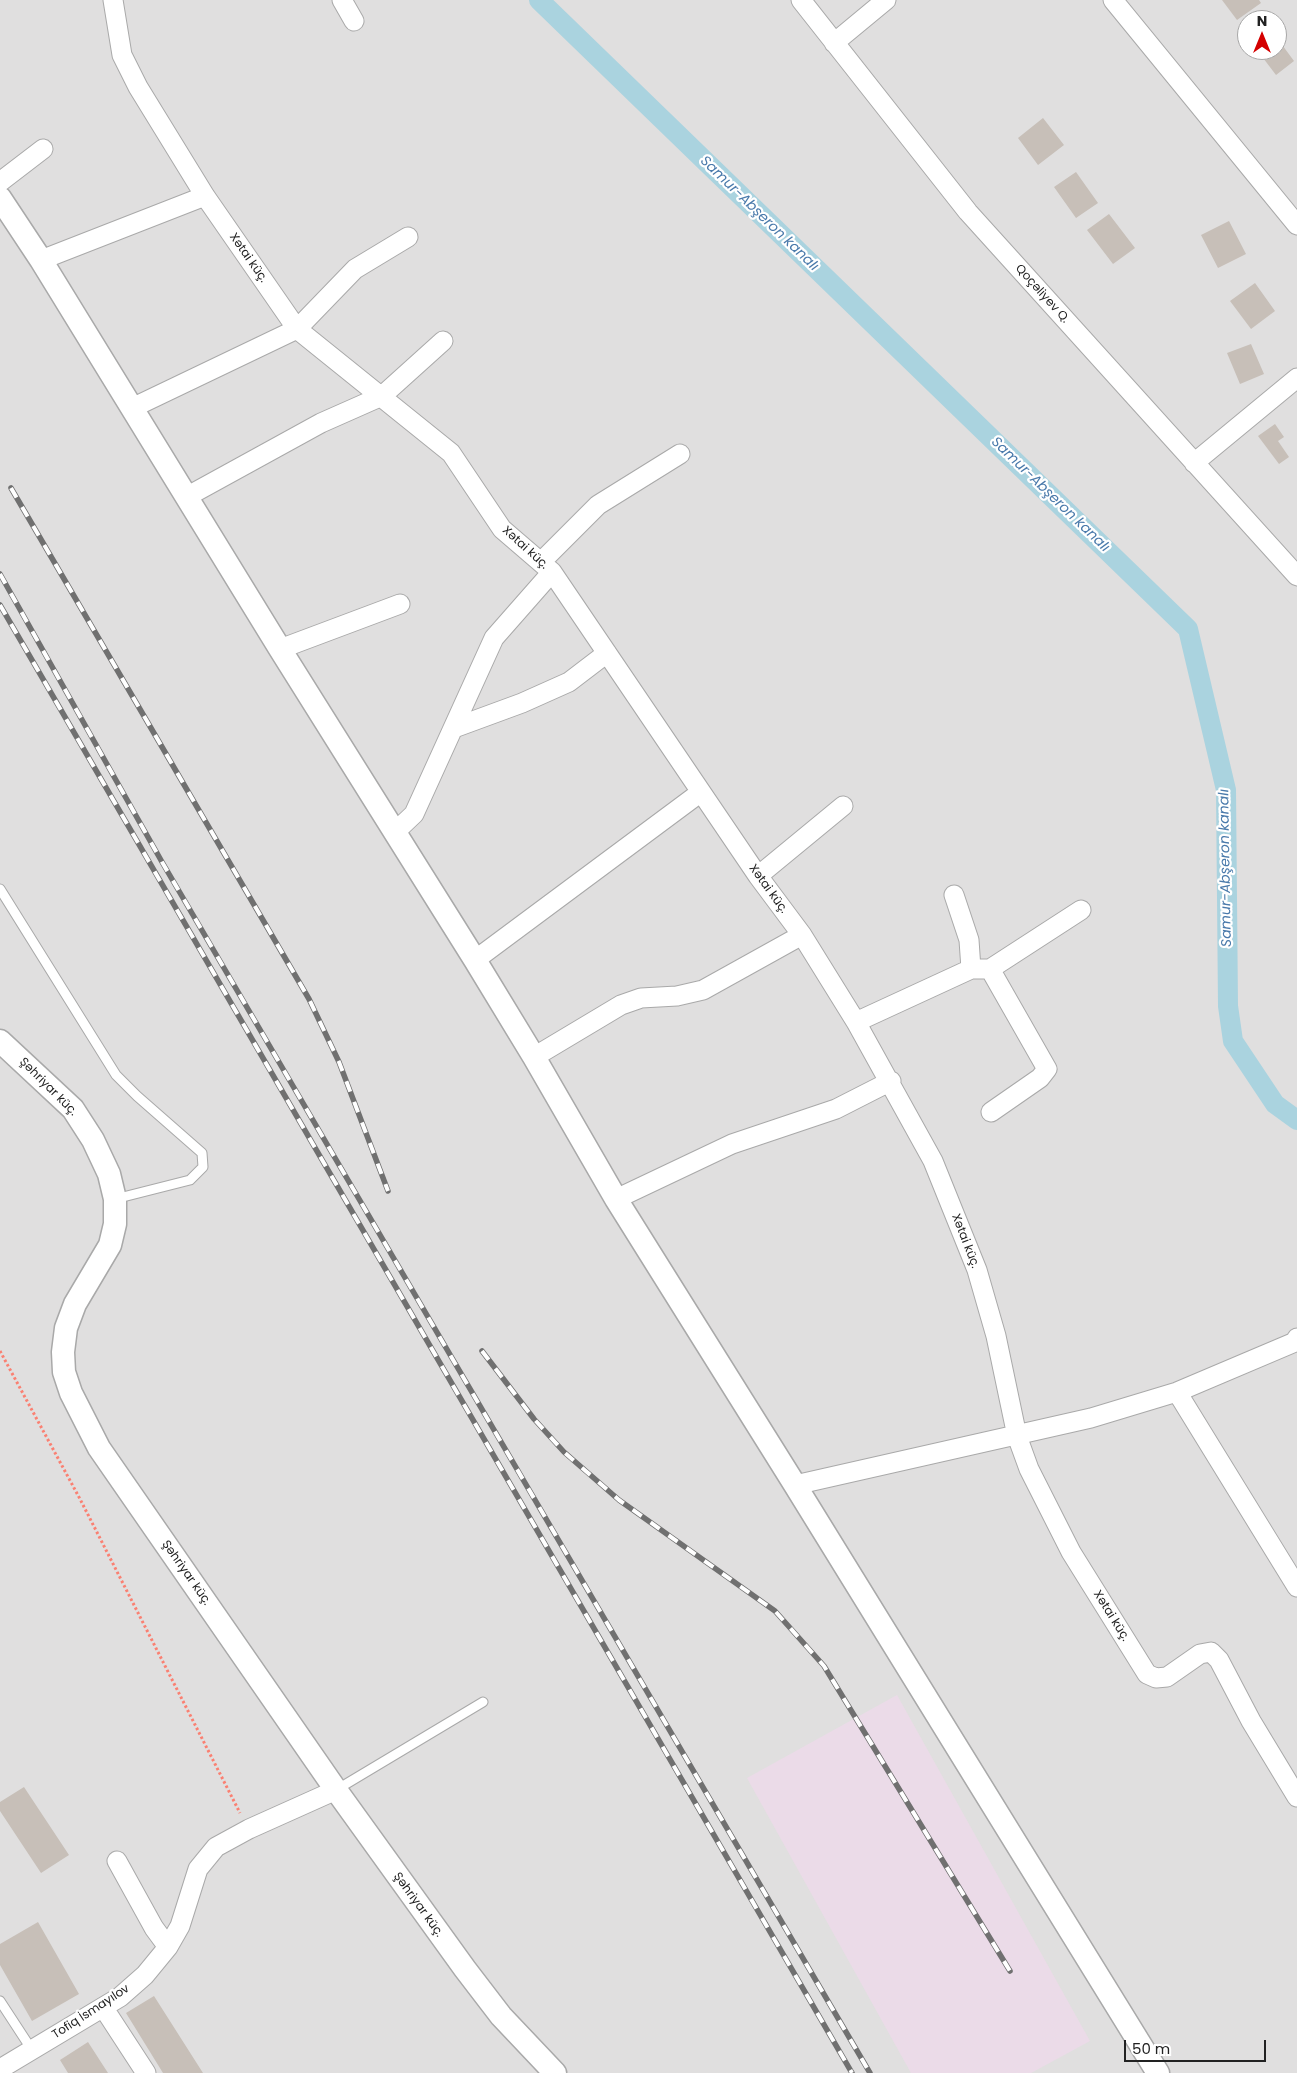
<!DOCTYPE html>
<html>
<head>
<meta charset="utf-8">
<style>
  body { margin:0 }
  #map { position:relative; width:1297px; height:2073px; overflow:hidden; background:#f2efe9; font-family:Poppins,sans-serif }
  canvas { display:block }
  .north { position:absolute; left:1237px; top:10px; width:50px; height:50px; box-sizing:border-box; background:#fff; border:1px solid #a7a7a7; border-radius:50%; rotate:0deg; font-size:14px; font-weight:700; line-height:20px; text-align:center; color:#222 }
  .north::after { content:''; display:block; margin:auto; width:18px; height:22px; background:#d40000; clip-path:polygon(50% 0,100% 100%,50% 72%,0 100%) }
  .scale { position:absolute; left:1124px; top:2040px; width:142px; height:22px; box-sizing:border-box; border:2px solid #222; border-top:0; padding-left:6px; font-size:15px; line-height:18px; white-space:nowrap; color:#222; -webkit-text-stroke:4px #fff; paint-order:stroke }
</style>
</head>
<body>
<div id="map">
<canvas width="1297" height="2073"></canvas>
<div class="north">N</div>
<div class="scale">50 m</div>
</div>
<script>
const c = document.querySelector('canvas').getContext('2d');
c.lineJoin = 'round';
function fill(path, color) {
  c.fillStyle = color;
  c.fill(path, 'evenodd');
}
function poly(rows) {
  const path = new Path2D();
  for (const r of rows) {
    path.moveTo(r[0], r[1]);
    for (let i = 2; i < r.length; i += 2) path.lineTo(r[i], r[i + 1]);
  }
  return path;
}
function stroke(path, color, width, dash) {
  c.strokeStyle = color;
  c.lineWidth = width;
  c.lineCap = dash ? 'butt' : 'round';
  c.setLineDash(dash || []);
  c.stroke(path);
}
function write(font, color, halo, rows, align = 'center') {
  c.font = font + ' Poppins,sans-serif';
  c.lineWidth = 4.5;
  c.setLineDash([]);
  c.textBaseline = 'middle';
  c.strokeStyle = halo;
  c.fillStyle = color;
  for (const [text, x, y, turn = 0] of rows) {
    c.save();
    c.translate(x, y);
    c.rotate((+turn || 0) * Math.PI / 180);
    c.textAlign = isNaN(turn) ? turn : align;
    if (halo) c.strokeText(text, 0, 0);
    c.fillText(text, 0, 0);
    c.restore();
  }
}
const residential = poly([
  [0,0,1297,0,1297,2073,0,2073],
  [1247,20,1277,20,1277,50,1247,50]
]);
const industrial = poly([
  [897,1695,1090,2041,1031,2073,911,2073,747,1778]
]);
const canal = poly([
  [539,0,1188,629,1226,790,1228,1006,1233,1041,1275,1104,1297,1120]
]);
const building = poly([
  [1222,0,1259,0,1261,3,1237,20],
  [1277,38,1294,61,1276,75,1257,50,1277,50],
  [1043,118,1064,145,1038,165,1018,138],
  [1076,172,1098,203,1076,218,1054,187],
  [1109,214,1135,248,1113,264,1087,230],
  [1229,221,1246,254,1218,268,1201,235],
  [1255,283,1275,311,1251,329,1230,301],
  [1251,344,1264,374,1240,384,1227,353],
  [1275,424,1284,437,1278,441,1289,457,1279,464,1258,436],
  [24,1787,69,1855,41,1873,0,1811,0,1802],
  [38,1922,79,1994,32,2021,0,1965,0,1944],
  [154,1996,203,2073,163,2073,126,2013],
  [88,2042,108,2073,68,2073,60,2060]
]);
const path = poly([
  [0,1351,80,1499,240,1813]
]);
const service = poly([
  [0,889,116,1075,137,1096,202,1153,203,1167,190,1180,115,1199],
  [336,1790,483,1702],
  [0,2001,32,2050]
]);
const minor = poly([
  [113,0,122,55,138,87,205,196,297,329,451,453,502,529,552,572,758,876,802,935,856,1022,933,1161,977,1270,996,1336,1017,1436,1029,1469,1071,1552,1147,1674,1156,1678,1167,1677,1200,1654,1211,1652,1219,1660,1251,1721,1297,1797],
  [342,0,354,21],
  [801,0,968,212,1297,576],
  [1113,0,1297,225],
  [834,43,886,0],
  [0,182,43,149],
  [41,260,205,196],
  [132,408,297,329,355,269,408,237],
  [1194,463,1297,378],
  [188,496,321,423,382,396,443,341],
  [541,562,598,505,680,454],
  [280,649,400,604],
  [454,728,522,703,569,682,607,653],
  [395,832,414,814,494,638,552,572],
  [758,876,843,806],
  [954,895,969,940,971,969],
  [475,960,701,792],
  [990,969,1081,910],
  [856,1022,971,969,990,969,1047,1069,1040,1078,991,1112],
  [534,1057,621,1005,641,998,677,996,703,990,802,935],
  [616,1199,732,1144,836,1109,891,1081],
  [1177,1392,1297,1587],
  [795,1485,1091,1418,1177,1392,1295,1342,1297,1338],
  [117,1861,154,1928,168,1947],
  [103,2007,146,2073],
  [0,2069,120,1997,145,1975,168,1947,180,1926,198,1869,216,1847,249,1829,336,1790]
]);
const tertiary = poly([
  [0,198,41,260,280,649,475,960,534,1057,616,1199,795,1485,1158,2073],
  [0,1041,73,1109,93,1140,109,1174,115,1199,115,1224,110,1245,75,1304,66,1328,63,1352,64,1372,71,1393,99,1448,336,1790,465,1969,501,2016,555,2073]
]);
const rail = poly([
  [11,488,309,999,339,1062,388,1191],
  [0,574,162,862,870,2073],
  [0,605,852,2073],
  [482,1351,534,1419,564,1452,619,1500,775,1611,824,1666,1010,1971]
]);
const streetNames = [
  ["Xətai küç.",248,258,55],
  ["Qoçəliyev Q.",1042,294,48],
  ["Xətai küç.",525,548,42],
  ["Xətai küç.",768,889,54],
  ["Şəhriyar küç.",48,1087,45],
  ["Xətai küç.",965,1241,69],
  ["Şəhriyar küç.",186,1573,55],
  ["Xətai küç.",1111,1616,58],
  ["Şəhriyar küç.",418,1905,54],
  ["Tofiq İsmayılov",91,2012,-33]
];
const waterNames = [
  ["Samur-Abşeron kanalı",759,214,44],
  ["Samur-Abşeron kanalı",1050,495,44],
  ["Samur-Abşeron kanalı",1226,868,-91]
];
fill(residential, '#e0dfdf');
fill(industrial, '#ebdbe8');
stroke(canal, '#aad3df', 20);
fill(building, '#c7bfb8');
stroke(service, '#a9a9a9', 11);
stroke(minor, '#a9a9a9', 21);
stroke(tertiary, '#a9a9a9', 25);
stroke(path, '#fa8072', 3, [2.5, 2.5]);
stroke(service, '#fff', 9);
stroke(minor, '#fff', 19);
stroke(tertiary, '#fff', 22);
stroke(rail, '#707070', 5.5);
stroke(rail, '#fff', 4, [11]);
write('12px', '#222', '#fff', streetNames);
write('italic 14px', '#4a7aab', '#fff', waterNames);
</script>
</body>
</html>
